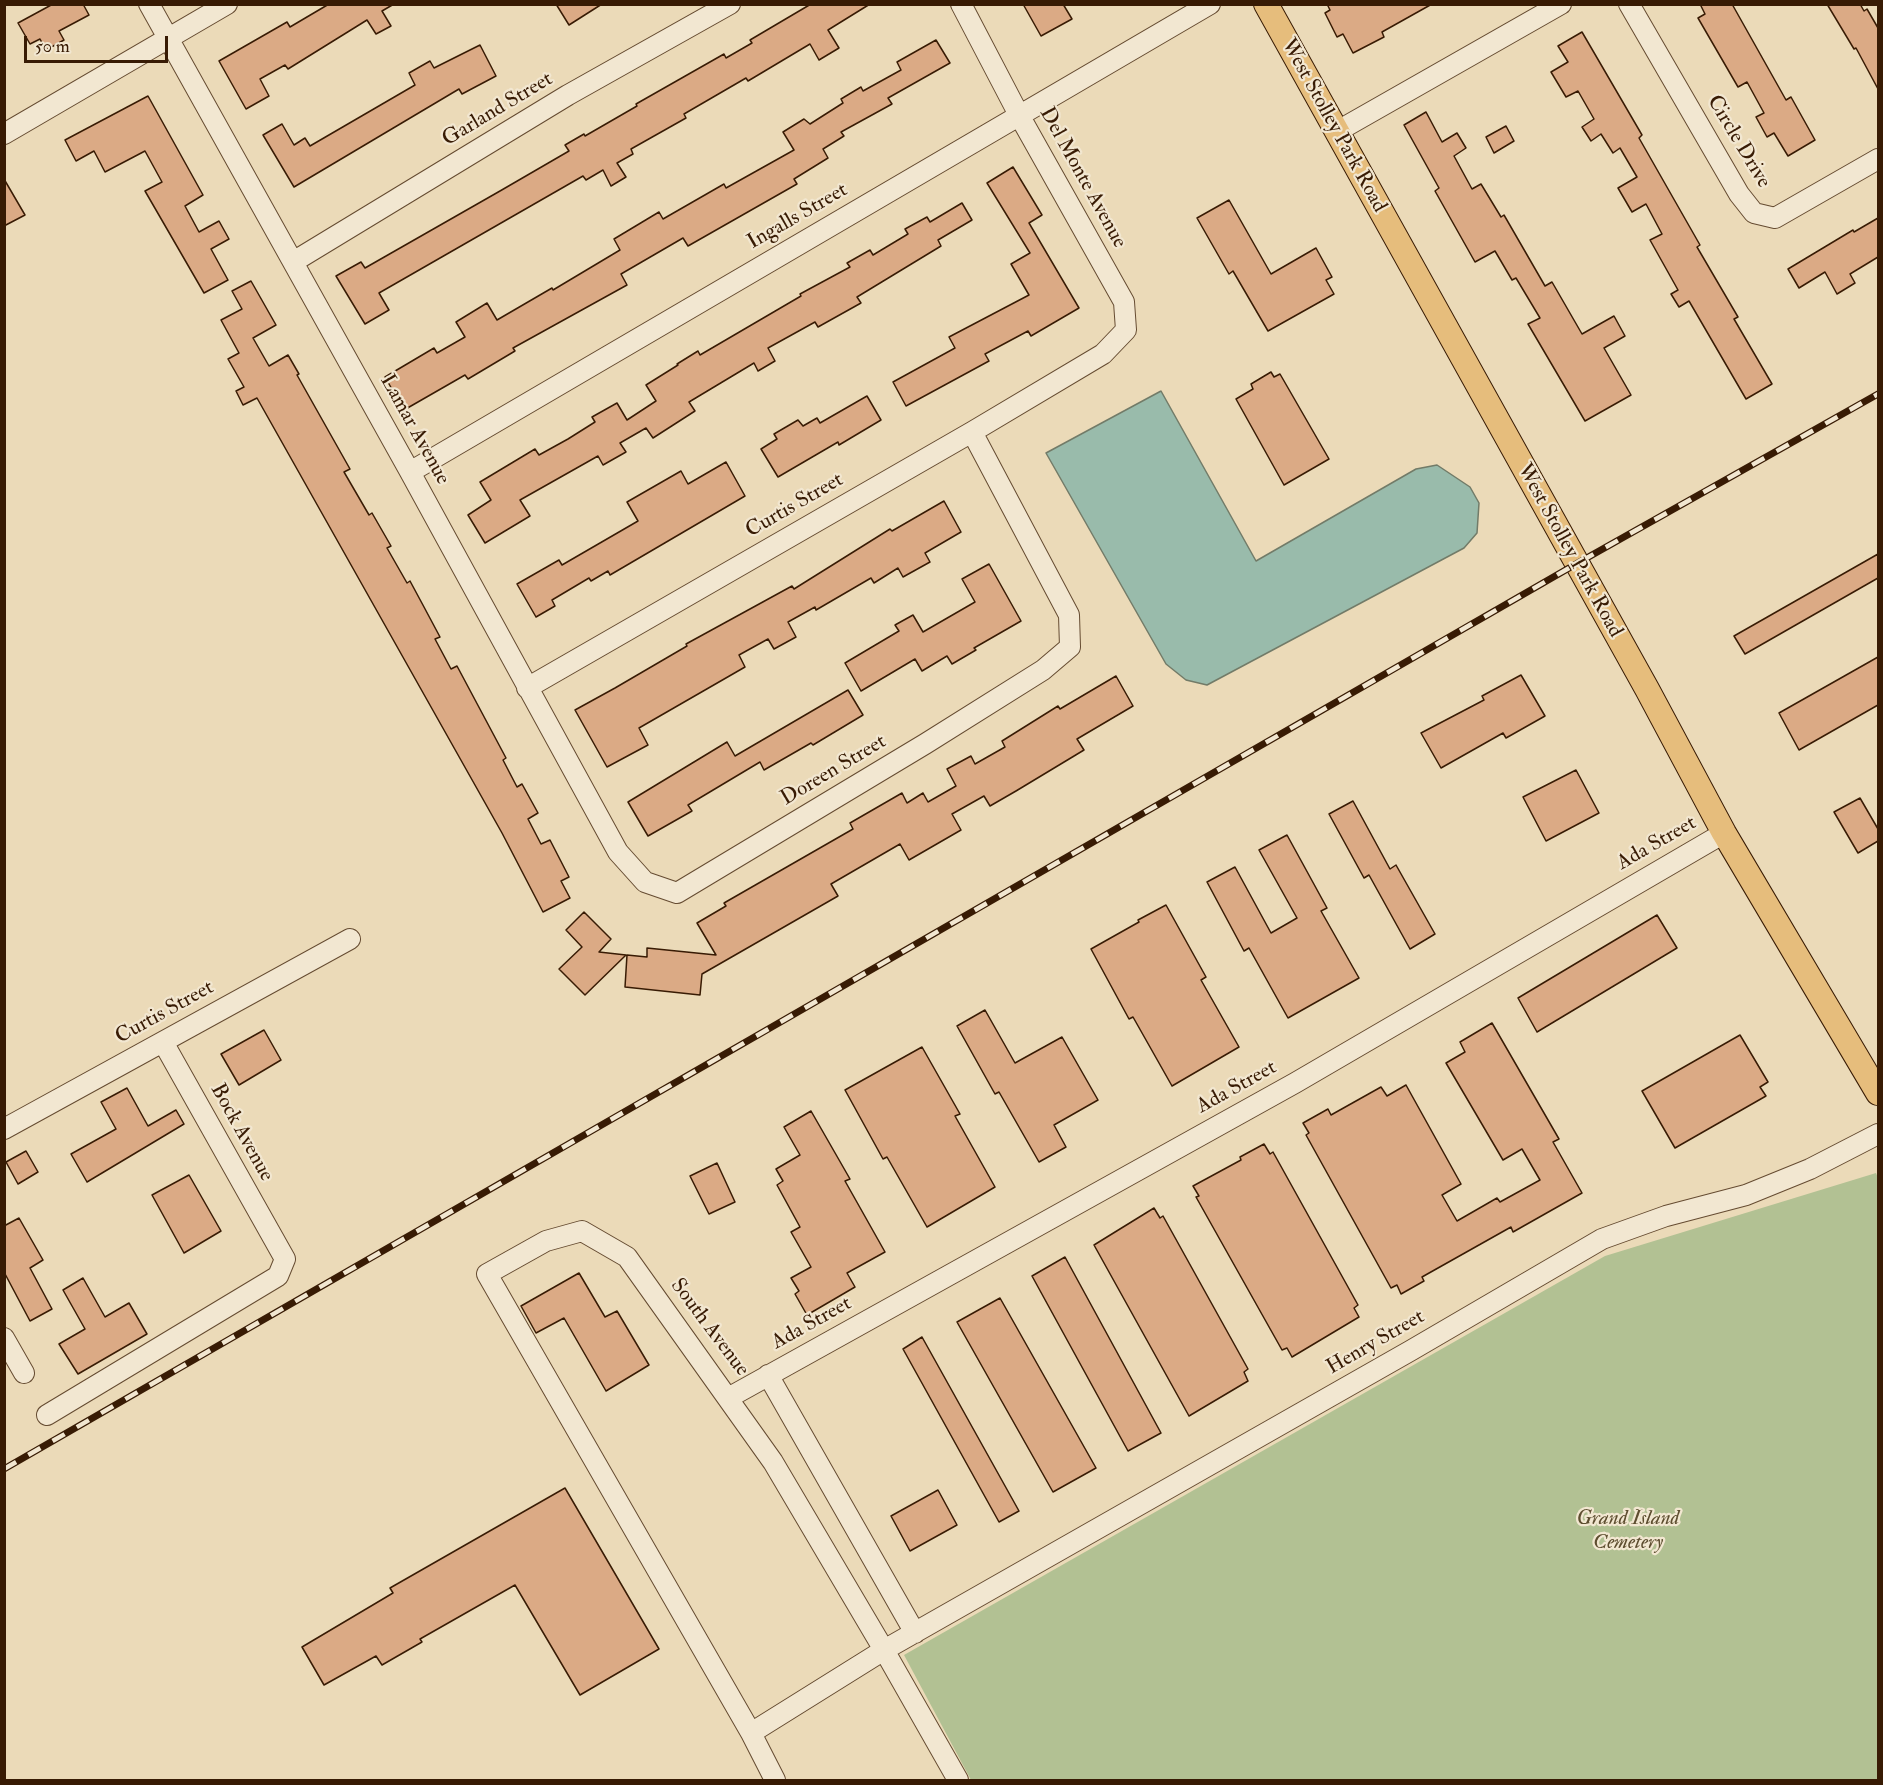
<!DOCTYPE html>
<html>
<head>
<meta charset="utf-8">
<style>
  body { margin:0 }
  #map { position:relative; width:1883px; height:1785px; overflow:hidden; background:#ebdab8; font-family:"IM FELL Double Pica",serif }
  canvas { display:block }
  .frame { position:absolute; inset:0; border:6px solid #381b04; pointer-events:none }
  .scale { position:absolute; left:24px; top:36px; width:144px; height:27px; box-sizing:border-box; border:3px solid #381b04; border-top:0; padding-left:8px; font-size:18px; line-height:21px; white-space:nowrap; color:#381b04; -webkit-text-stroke:4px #f2e7d1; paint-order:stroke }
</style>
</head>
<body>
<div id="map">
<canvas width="1883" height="1785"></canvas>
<div class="frame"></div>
<div class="scale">50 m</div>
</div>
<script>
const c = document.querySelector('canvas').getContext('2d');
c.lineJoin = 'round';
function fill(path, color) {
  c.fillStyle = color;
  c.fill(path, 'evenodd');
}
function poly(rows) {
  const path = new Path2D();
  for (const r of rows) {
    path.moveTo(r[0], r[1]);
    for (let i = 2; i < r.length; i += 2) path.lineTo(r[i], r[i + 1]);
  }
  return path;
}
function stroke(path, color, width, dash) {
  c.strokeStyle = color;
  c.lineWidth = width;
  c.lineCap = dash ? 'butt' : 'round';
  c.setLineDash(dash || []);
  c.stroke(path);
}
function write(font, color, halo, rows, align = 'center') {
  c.font = font + ' "IM FELL Double Pica",serif';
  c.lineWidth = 4.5;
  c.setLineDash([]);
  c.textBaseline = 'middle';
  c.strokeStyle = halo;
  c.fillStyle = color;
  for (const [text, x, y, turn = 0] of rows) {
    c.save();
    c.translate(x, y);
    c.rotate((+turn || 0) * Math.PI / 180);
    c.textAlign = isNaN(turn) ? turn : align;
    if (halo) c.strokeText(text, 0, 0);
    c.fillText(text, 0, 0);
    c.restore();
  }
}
const green = poly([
  [1876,1173,1878,1178,1878,1780,971,1780,904,1655,1605,1256]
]);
const water = poly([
  [1161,391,1256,561,1416,469,1437,465,1470,487,1479,503,1477,533,1464,548,1207,685,1186,680,1166,664,1046,453,1161,391]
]);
const building = poly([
  [53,4,83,4,89,15,59,31,64,40,46,50,40,39,30,44,18,23,53,4],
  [329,4,394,4,382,11,391,26,376,34,367,20,288,69,285,65,260,79,269,96,246,109,219,61,287,22,290,27,329,4],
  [556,4,602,4,569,25,556,4],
  [811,4,870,4,828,30,839,48,819,60,810,44,748,81,746,78,684,114,686,118,631,149,633,154,617,163,626,177,611,186,603,170,586,180,583,176,379,293,389,310,365,324,336,276,361,262,365,268,500,191,569,151,565,145,584,134,585,136,637,106,636,104,724,54,726,58,752,43,750,40,811,4],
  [1023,4,1063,4,1072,19,1041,36,1023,4],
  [1327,4,1432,4,1382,32,1384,37,1353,53,1343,34,1337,37,1325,13,1330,10,1327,4],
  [1700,4,1732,4,1786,100,1791,97,1815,140,1788,156,1774,133,1767,137,1756,117,1764,113,1747,82,1738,87,1698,18,1705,14,1700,4],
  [1827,4,1860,4,1864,11,1867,9,1878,28,1878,89,1856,48,1854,49,1827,4],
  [1582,32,1642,135,1639,138,1700,245,1697,247,1738,317,1734,319,1772,384,1746,399,1689,301,1679,307,1671,294,1678,290,1650,240,1662,234,1646,204,1632,212,1618,188,1637,177,1620,148,1613,153,1601,134,1591,141,1582,127,1594,119,1578,91,1566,97,1551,72,1568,62,1558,46,1582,32],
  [936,40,950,63,888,98,892,104,841,132,844,136,823,149,828,158,794,179,797,184,688,246,683,238,621,274,627,285,513,348,515,351,468,379,465,375,404,410,385,377,434,348,437,353,465,337,456,322,487,303,497,320,552,288,553,290,620,250,614,239,659,212,663,219,724,184,726,188,794,150,783,132,804,119,810,124,843,103,841,99,861,87,863,91,901,70,897,62,936,40],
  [480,45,496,76,462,94,459,89,294,187,263,135,282,124,294,145,305,138,310,146,415,85,409,73,430,61,434,68,480,45],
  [148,96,203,195,185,206,199,232,219,221,229,239,211,249,228,280,204,293,145,191,162,182,145,151,105,172,94,151,76,161,65,140,148,96],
  [1426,112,1442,142,1457,133,1466,148,1454,156,1472,189,1481,184,1501,217,1504,215,1545,286,1552,282,1582,334,1614,316,1625,336,1604,348,1631,395,1585,421,1528,324,1540,318,1516,278,1512,280,1495,251,1475,262,1435,191,1439,188,1404,125,1426,112],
  [1506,126,1514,141,1494,153,1486,137,1506,126],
  [1013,167,1042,215,1029,223,1079,308,1031,336,1028,331,985,354,989,361,906,406,893,382,955,348,949,337,1029,295,1011,264,1030,253,987,183,1013,167],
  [4,179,25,215,4,226,4,179],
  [1229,200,1271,274,1316,248,1332,277,1326,280,1334,294,1268,331,1233,271,1229,274,1197,218,1229,200],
  [962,203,972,220,938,240,941,246,857,297,861,303,818,327,815,322,768,348,775,361,758,371,754,363,689,402,695,411,653,438,646,428,620,443,626,452,603,465,598,456,520,500,530,516,485,543,468,515,491,500,480,482,535,449,539,455,568,439,595,422,592,417,617,403,627,420,656,401,646,385,678,365,677,364,698,351,700,355,801,296,800,294,850,267,847,263,870,250,873,255,908,234,905,229,927,217,930,222,962,203],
  [1878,218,1878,257,1850,274,1855,283,1837,294,1825,272,1799,288,1788,269,1853,230,1854,232,1878,218],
  [251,281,276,325,253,338,269,366,288,355,299,374,297,375,350,469,344,472,369,515,372,513,391,546,387,548,407,583,410,581,424,607,440,637,435,639,451,669,457,666,506,758,503,760,517,787,522,784,538,813,528,819,541,844,550,840,569,877,561,881,570,898,543,912,502,833,257,398,243,405,236,391,244,387,228,359,239,353,221,320,242,309,232,291,251,281],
  [1271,372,1274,377,1280,374,1329,459,1284,485,1236,399,1253,389,1251,384,1271,372],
  [867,396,881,420,839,445,838,442,778,477,761,449,777,439,774,434,798,420,803,426,817,418,820,423,867,396],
  [726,462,745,496,610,575,608,571,591,581,589,578,552,600,555,606,536,617,517,584,559,560,562,565,638,521,627,502,681,471,688,484,726,462],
  [944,501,961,532,925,553,930,562,903,577,898,568,874,583,871,578,816,610,815,607,788,622,796,637,774,649,768,639,739,655,745,667,639,728,648,745,607,767,575,710,615,688,687,646,686,644,792,586,794,589,890,529,892,531,944,501],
  [1878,554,1878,578,1745,654,1734,636,1878,554],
  [989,564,1021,621,974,648,976,650,952,664,947,656,922,671,915,659,861,691,845,663,899,631,895,625,913,615,923,632,975,602,962,579,989,564],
  [1878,657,1878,705,1799,750,1779,713,1878,657],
  [1521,675,1545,716,1506,738,1503,733,1441,768,1421,733,1484,700,1482,696,1521,675],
  [1116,676,1133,706,1077,739,1084,750,1016,791,990,806,984,796,952,814,961,830,909,860,900,844,831,884,838,896,702,974,700,995,625,987,627,955,647,957,647,948,716,955,697,923,726,906,724,903,853,829,850,823,902,793,907,803,923,793,928,802,956,786,947,769,971,756,975,764,1005,747,1002,741,1058,706,1060,709,1116,676],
  [848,690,863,715,813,745,811,743,764,770,760,762,688,805,692,811,648,836,628,802,727,742,735,756,848,690],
  [1576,770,1599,813,1546,841,1523,797,1576,770],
  [1860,798,1878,829,1878,841,1858,853,1834,812,1860,798],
  [1353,801,1390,869,1396,865,1435,934,1410,949,1369,875,1364,878,1329,814,1353,801],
  [1287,835,1327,908,1321,911,1359,978,1288,1018,1249,948,1244,951,1207,882,1235,867,1271,933,1297,918,1259,850,1287,835],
  [1166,905,1206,977,1201,980,1239,1047,1172,1086,1133,1017,1129,1019,1091,949,1139,922,1138,920,1166,905],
  [584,912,611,939,599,952,626,955,585,995,559,969,582,947,566,930,584,912],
  [1657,915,1677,948,1537,1032,1518,998,1657,915],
  [985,1010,1015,1063,1062,1037,1098,1100,1054,1125,1066,1147,1039,1162,999,1092,995,1094,957,1026,985,1010],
  [1492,1023,1559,1139,1553,1142,1582,1193,1513,1232,1511,1227,1422,1277,1424,1281,1401,1294,1397,1285,1391,1288,1306,1135,1309,1133,1303,1123,1328,1109,1331,1115,1381,1087,1387,1096,1406,1085,1461,1184,1442,1195,1457,1221,1497,1198,1500,1202,1540,1180,1522,1149,1503,1160,1446,1063,1465,1052,1460,1042,1492,1023],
  [264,1030,281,1060,239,1085,221,1054,264,1030],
  [1740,1035,1768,1082,1760,1087,1766,1096,1675,1148,1642,1091,1740,1035],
  [922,1047,960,1114,955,1116,995,1187,927,1227,887,1157,883,1159,845,1090,922,1047],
  [127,1088,148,1126,176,1110,184,1124,87,1182,71,1154,116,1129,101,1102,127,1088],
  [811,1111,850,1179,845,1181,885,1252,847,1273,855,1287,807,1315,795,1294,799,1291,791,1278,811,1267,791,1232,800,1227,777,1185,783,1181,776,1169,800,1155,784,1127,811,1111],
  [1264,1144,1270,1154,1273,1152,1358,1305,1354,1308,1359,1317,1292,1357,1287,1348,1282,1350,1196,1197,1199,1196,1193,1186,1241,1160,1240,1157,1264,1144],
  [26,1151,38,1172,18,1184,6,1162,26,1151],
  [717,1163,735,1202,709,1214,690,1176,717,1163],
  [189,1175,221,1231,184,1253,152,1195,189,1175],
  [1154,1208,1160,1218,1163,1216,1248,1369,1244,1372,1248,1381,1189,1416,1094,1245,1154,1208],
  [19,1218,43,1260,30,1268,52,1309,30,1321,4,1272,4,1226,19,1218],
  [1065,1257,1161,1433,1128,1451,1032,1276,1065,1257],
  [579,1273,605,1317,617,1311,649,1365,606,1391,564,1318,536,1333,521,1306,579,1273],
  [83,1278,105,1317,129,1303,147,1334,78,1374,59,1344,85,1329,63,1290,83,1278],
  [1000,1298,1096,1468,1053,1492,957,1322,1000,1298],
  [922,1337,1019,1511,999,1522,903,1349,922,1337],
  [565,1488,659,1649,580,1695,515,1585,420,1639,422,1642,382,1665,376,1656,324,1685,302,1647,393,1593,390,1588,565,1488],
  [938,1490,957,1525,910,1551,891,1516,938,1490]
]);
const minor = poly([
  [149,4,410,472,618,852,645,882,677,893,925,744,1043,670,1070,647,1069,615,972,432],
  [1629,4,1739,194,1754,213,1775,218,1878,159],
  [1336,132,1561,4],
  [4,134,227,4],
  [293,262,568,95,730,4],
  [410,472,1210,4],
  [527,688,972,432,1103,354,1126,330,1124,302,1019,115,961,4],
  [4,1129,350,939],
  [4,1338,24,1373],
  [768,1375,915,1633],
  [728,1398,1295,1083,1724,833],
  [47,1415,278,1276,285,1259,163,1042],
  [751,1733,884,1650,1410,1351,1602,1239,1666,1216,1746,1195,1810,1169,1878,1134],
  [775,1780,751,1733,487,1274,546,1241,582,1231,627,1257,773,1462,884,1650,958,1780]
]);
const major = poly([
  [1266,4,1647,689,1724,833,1878,1093]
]);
const rail = poly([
  [4,1469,1576,564,1878,394]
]);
const streetNames = [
  ["Garland Street",498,110,-31],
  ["West Stolley Park Road",1333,126,61],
  ["Circle Drive",1738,142,59],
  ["Del Monte Avenue",1082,178,61],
  ["Ingalls Street",798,217,-30],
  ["Lamar Avenue",414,430,61],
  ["Curtis Street",795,506,-30],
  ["West Stolley Park Road",1569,551,61],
  ["Doreen Street",834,771,-31],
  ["Ada Street",1657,844,-30],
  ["Curtis Street",165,1013,-29],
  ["Ada Street",1237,1088,-29],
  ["Bock Avenue",241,1133,61],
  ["Ada Street",812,1324,-29],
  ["South Avenue",709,1328,53],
  ["Henry Street",1376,1343,-30]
];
const parkNames = [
  ["Grand Island",1628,1519],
  ["Cemetery",1628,1543]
];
fill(green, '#b2c193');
fill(water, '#99bbab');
stroke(water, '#727b68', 1.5);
fill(building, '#dbaa85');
stroke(building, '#381b04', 1.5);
stroke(minor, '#654b31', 22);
stroke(major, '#381b04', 26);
stroke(minor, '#f2e7d1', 20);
stroke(major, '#e6bd7c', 24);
stroke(rail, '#381b04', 7);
stroke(rail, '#f2e7d1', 4.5, [14]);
write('21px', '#381b04', '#f2e7d1', streetNames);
write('italic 21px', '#5d4d2f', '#f2e7d1', parkNames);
</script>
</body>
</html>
